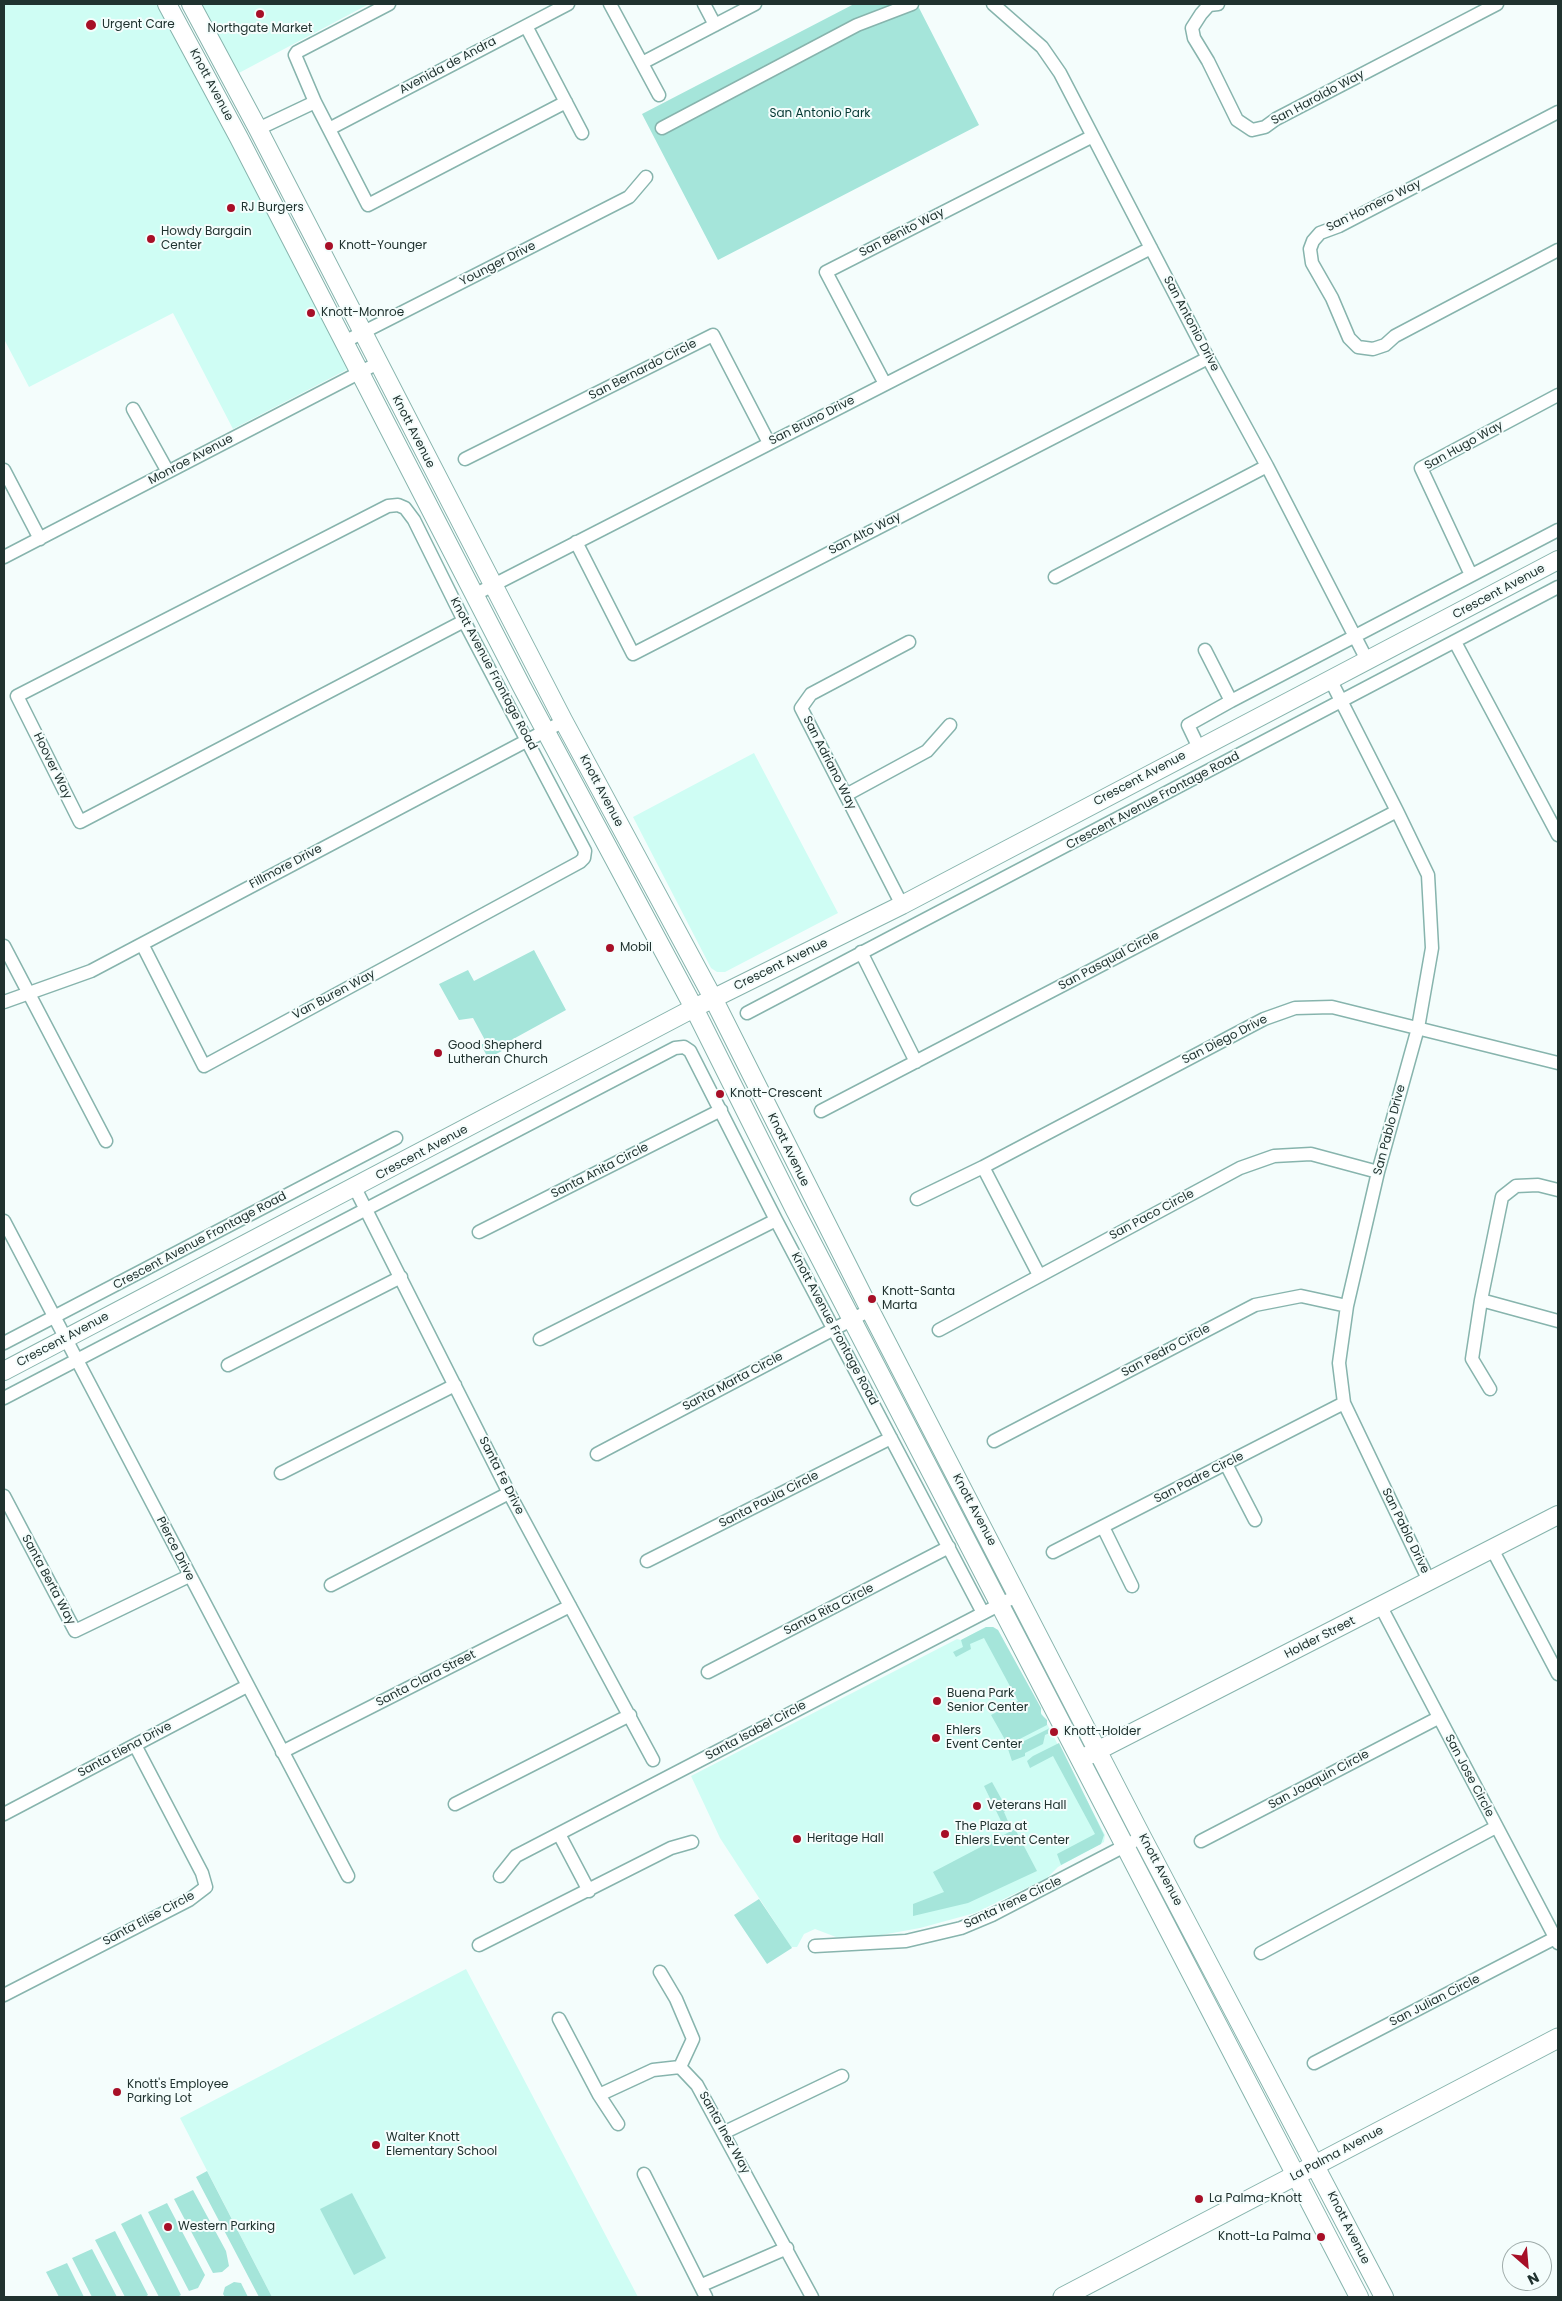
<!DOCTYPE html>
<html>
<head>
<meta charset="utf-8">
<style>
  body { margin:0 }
  #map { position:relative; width:1562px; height:2301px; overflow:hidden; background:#f4fdfc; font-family:Poppins,sans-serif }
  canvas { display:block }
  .frame { position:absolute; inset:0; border:5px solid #20322f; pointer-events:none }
  .north { position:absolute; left:1502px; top:2241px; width:50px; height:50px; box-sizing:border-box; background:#f4fdfc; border:1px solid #9facaa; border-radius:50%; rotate:153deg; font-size:14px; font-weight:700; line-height:20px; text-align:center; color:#20322f }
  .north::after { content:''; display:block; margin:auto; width:18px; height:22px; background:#a70f27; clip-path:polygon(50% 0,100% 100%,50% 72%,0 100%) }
</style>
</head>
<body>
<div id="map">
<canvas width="1562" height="2301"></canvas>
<div class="frame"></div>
<div class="north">N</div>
</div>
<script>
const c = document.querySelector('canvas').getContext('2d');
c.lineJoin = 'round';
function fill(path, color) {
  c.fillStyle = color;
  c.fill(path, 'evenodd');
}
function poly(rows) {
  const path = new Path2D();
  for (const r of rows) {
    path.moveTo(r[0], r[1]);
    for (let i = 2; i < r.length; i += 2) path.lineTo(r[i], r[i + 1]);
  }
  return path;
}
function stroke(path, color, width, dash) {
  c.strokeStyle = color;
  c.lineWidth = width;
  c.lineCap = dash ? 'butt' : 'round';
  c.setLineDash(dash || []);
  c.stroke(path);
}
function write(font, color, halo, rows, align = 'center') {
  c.font = font + ' Poppins,sans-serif';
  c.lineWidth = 4;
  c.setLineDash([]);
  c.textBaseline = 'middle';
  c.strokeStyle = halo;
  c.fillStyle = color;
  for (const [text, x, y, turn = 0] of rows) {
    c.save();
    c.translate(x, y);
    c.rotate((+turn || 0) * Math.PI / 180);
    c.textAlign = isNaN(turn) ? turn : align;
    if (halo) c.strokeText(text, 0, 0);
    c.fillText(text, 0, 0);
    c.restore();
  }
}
const built = poly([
  [4,4,160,4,350,368,233,429,173,313,29,387,4,339],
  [200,4,369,4,237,74],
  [754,753,838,913,725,972,717,972,711,968,633,817],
  [986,1627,993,1627,998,1630,1105,1835,1104,1842,1058,1867,1047,1878,975,1913,920,1928,876,1936,836,1937,815,1929,804,1934,797,1947,791,1947,720,1838,691,1776,957,1639,961,1640],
  [466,1969,638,2297,272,2297,180,2118]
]);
const green = poly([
  [854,4,917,4,979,125,718,260,642,114],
  [534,950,566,1010,506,1043,502,1047,502,1051,488,1058,481,1045,486,1042,473,1018,459,1020,439,984,468,970,474,981],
  [986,1627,993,1627,998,1630,1041,1708,1041,1714,1047,1720,1047,1725,1008,1745,991,1715,1018,1701,984,1638,970,1644,971,1649,956,1657,953,1652,963,1647,961,1640],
  [1050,1728,1052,1732,1045,1735,1043,1744,1025,1753,1025,1756,1012,1761,1008,1749],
  [1059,1743,1104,1835,1101,1844,1061,1865,1057,1854,1095,1834,1053,1756,1030,1768,1027,1761,1033,1756],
  [992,1782,1002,1800,1007,1801,1010,1806,1004,1812,1010,1826,1001,1830,996,1825,1001,1821,984,1786],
  [1015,1829,1037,1871,968,1903,913,1916,913,1904,944,1892,933,1872],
  [759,1899,792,1948,767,1964,734,1915],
  [207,2171,272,2297,259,2297,196,2177],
  [193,2190,226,2251,229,2266,222,2272,213,2273,174,2199],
  [352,2193,386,2258,354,2275,320,2209],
  [167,2203,205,2275,198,2288,189,2291,148,2212],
  [141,2214,181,2295,177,2297,159,2297,121,2224],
  [115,2231,148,2295,145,2297,125,2297,95,2240],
  [92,2249,117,2297,92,2297,72,2258],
  [67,2263,84,2297,59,2297,46,2272],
  [234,2282,241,2283,248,2297,225,2297,223,2294,225,2287]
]);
const street = poly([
  [389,4,297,52,295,55,315,102,368,205,566,102],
  [610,4,659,95],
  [704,4,715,25],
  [993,4,1042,47,1060,73,1208,358,1267,466,1367,660],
  [1218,4,1209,5,1201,14,1192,28,1194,38,1208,61,1237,120,1252,130,1265,127,1276,119,1497,4],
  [526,26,582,133],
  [642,63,755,4],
  [1558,112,1339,226,1320,233,1313,241,1310,249,1312,263,1332,298,1349,338,1358,347,1373,349,1385,345,1395,336,1558,250],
  [662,128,857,25,912,4],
  [258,129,315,102],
  [329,129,568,4],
  [344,342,629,197,646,177],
  [885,384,826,272,1091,137],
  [133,409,168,472],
  [465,459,713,335,769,443],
  [4,470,40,539],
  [576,542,633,654,1208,358],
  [4,557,378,363],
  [1471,575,1421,468,1558,395],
  [1055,577,1267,466],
  [474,595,1151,248],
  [1455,642,1558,835],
  [1205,650,1231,701],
  [1331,681,1397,811,1428,875,1432,948,1418,1028,1378,1172,1347,1306,1339,1363,1344,1403,1430,1583],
  [1199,748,1188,725,1231,701,1558,530],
  [846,795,927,751,950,725],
  [902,905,801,708,811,694,909,642],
  [142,944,204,1066,580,862,584,858,585,851,464,621,414,520,405,508,398,505,388,506,17,696,80,822,464,621],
  [4,946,106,1141],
  [861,952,916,1062],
  [4,1002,91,971,564,721],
  [747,1013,1558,587],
  [821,1111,1397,811],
  [983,1167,1039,1275],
  [355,1188,509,1493,653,1760],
  [917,1199,983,1167,1264,1019,1295,1008,1332,1007,1558,1063],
  [4,1221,348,1876],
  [479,1232,721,1110],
  [1481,1300,1558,1321],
  [939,1330,1240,1168,1274,1156,1311,1154,1378,1172],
  [540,1339,776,1220],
  [4,1343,396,1138],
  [228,1365,401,1277],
  [1490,1389,1472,1359,1481,1300,1502,1197,1516,1186,1538,1185,1558,1190],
  [4,1398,675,1048,684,1047,690,1051,776,1220,983,1613],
  [994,1441,1255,1305,1301,1296,1347,1306],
  [597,1454,870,1310],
  [1226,1464,1255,1520],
  [281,1473,455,1385],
  [4,1496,75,1631,189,1576],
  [1103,1527,1132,1586],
  [1492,1549,1558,1674],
  [1053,1552,1344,1403],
  [647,1561,891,1438],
  [331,1585,509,1493],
  [1381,1607,1558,1943],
  [708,1672,949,1547],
  [282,1752,570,1606],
  [455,1804,630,1715],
  [4,1814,247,1686],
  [559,1834,589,1891],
  [1201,1841,1438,1718],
  [500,1876,516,1856,1018,1595],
  [479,1945,671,1848,692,1842],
  [815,1946,906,1941,961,1928,992,1915,1142,1837],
  [1261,1953,1496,1827],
  [660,1972,676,1999,693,2039,680,2067,697,2085,812,2297],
  [4,1995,189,1900,206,1887,202,1873,135,1745],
  [559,2019,599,2095,618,2124],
  [1314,2063,1555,1938],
  [599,2095,653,2070,680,2067],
  [723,2133,842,2076],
  [644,2174,706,2297],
  [702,2285,787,2248]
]);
const secondary = poly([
  [167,4,239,138,522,687,694,1008,795,1210,1359,2297],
  [191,4,258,129,563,720,713,998,870,1310,1142,1837,1384,2297],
  [4,1371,694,1008,902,905,1558,560],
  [1087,1756,1558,1515]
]);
const primary = poly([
  [1063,2297,1558,2038]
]);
const markers = [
  [260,14,5,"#a70f27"],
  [91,25,6,"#a70f27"],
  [231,208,5,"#a70f27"],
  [151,239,5,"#a70f27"],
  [329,246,5,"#a70f27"],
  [311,313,5,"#a70f27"],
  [610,948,5,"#a70f27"],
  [438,1053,5,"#a70f27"],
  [720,1094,5,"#a70f27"],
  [872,1299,5,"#a70f27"],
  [937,1701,5,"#a70f27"],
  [1054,1732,5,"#a70f27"],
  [936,1738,5,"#a70f27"],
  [977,1806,5,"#a70f27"],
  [945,1834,5,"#a70f27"],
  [797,1839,5,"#a70f27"],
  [117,2092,5,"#a70f27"],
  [376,2145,5,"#a70f27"],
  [1199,2199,5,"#a70f27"],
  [168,2227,5,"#a70f27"],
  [1321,2237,5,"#a70f27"]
];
const poiNames = [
  ["Urgent Care",102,25],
  ["Northgate Market",260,29,"center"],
  ["RJ Burgers",241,208],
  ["Howdy Bargain",161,232],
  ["Center",161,246],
  ["Knott-Younger",339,246],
  ["Knott-Monroe",321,313],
  ["Mobil",620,948],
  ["Good Shepherd",448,1046],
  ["Lutheran Church",448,1060],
  ["Knott-Crescent",730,1094],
  ["Knott-Santa",882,1292],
  ["Marta",882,1306],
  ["Buena Park",947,1694],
  ["Senior Center",947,1708],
  ["Ehlers",946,1731],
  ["Event Center",946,1745],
  ["Knott-Holder",1064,1732],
  ["Veterans Hall",987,1806],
  ["The Plaza at",955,1827],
  ["Ehlers Event Center",955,1841],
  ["Heritage Hall",807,1839],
  ["Knott's Employee",127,2085],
  ["Parking Lot",127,2099],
  ["Walter Knott",386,2138],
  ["Elementary School",386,2152],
  ["La Palma-Knott",1209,2199],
  ["Western Parking",178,2227],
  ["Knott-La Palma",1311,2237,"right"]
];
const streetNames = [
  ["Avenida de Andra",448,66,-28],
  ["Knott Avenue",211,85,62],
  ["San Haroldo Way",1318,98,-28],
  ["San Homero Way",1374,206,-26],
  ["San Benito Way",902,233,-27],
  ["Younger Drive",498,264,-27],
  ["San Antonio Drive",1191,324,62],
  ["San Bernardo Circle",643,370,-27],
  ["San Bruno Drive",812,421,-27],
  ["Knott Avenue",413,432,63],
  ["San Hugo Way",1464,446,-29],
  ["Monroe Avenue",191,460,-28],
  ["San Alto Way",865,534,-27],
  ["Crescent Avenue",1499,592,-28],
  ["Knott Avenue Frontage Road",493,674,62],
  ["San Adriano Way",829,763,63],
  ["Hoover Way",52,766,64],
  ["Crescent Avenue",1140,779,-28],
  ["Knott Avenue",601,791,62],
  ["Crescent Avenue Frontage Road",1153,801,-28],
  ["Fillmore Drive",286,867,-28],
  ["San Pasqual Circle",1109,961,-28],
  ["Crescent Avenue",781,965,-26],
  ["Van Buren Way",334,995,-28],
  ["San Diego Drive",1225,1040,-27],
  ["San Pablo Drive",1390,1130,-75],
  ["Knott Avenue",788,1150,64],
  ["Crescent Avenue",422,1153,-28],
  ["Santa Anita Circle",600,1171,-27],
  ["San Paco Circle",1152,1215,-28],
  ["Crescent Avenue Frontage Road",200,1241,-28],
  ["Knott Avenue Frontage Road",834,1329,62],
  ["Crescent Avenue",63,1340,-28],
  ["San Pedro Circle",1166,1351,-28],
  ["Santa Marta Circle",733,1382,-28],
  ["Santa Fe Drive",501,1476,63],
  ["San Padre Circle",1199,1478,-27],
  ["Santa Paula Circle",769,1500,-27],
  ["Knott Avenue",974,1510,62],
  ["San Pablo Drive",1405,1531,64],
  ["Pierce Drive",175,1549,63],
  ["Santa Berta Way",48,1580,62],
  ["Santa Rita Circle",829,1610,-27],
  ["Holder Street",1320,1638,-27],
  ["Santa Clara Street",426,1679,-27],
  ["Santa Isabel Circle",756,1731,-28],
  ["Santa Elena Drive",125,1750,-28],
  ["San Jose Circle",1469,1776,62],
  ["San Joaquin Circle",1319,1780,-28],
  ["Knott Avenue",1160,1870,62],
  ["Santa Irene Circle",1013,1903,-25],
  ["Santa Elise Circle",149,1919,-28],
  ["San Julian Circle",1435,2001,-27],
  ["Santa Inez Way",724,2133,61],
  ["La Palma Avenue",1337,2154,-28],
  ["Knott Avenue",1348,2228,63]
];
const parkNames = [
  ["San Antonio Park",820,114]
];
fill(built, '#cffdf4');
fill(green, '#a5e5da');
stroke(street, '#87b4ad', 15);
stroke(secondary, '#87b4ad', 20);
stroke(primary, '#87b4ad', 21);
stroke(street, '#fff', 12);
stroke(secondary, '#fff', 18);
stroke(primary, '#fff', 19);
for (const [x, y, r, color] of markers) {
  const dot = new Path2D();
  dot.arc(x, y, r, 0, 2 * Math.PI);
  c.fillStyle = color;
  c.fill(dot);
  stroke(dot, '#f4fdfc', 2);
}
write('12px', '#20322f', '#f4fdfc', poiNames, 'left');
write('12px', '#20322f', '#f4fdfc', streetNames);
write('12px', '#053833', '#f4fdfc', parkNames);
</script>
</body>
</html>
